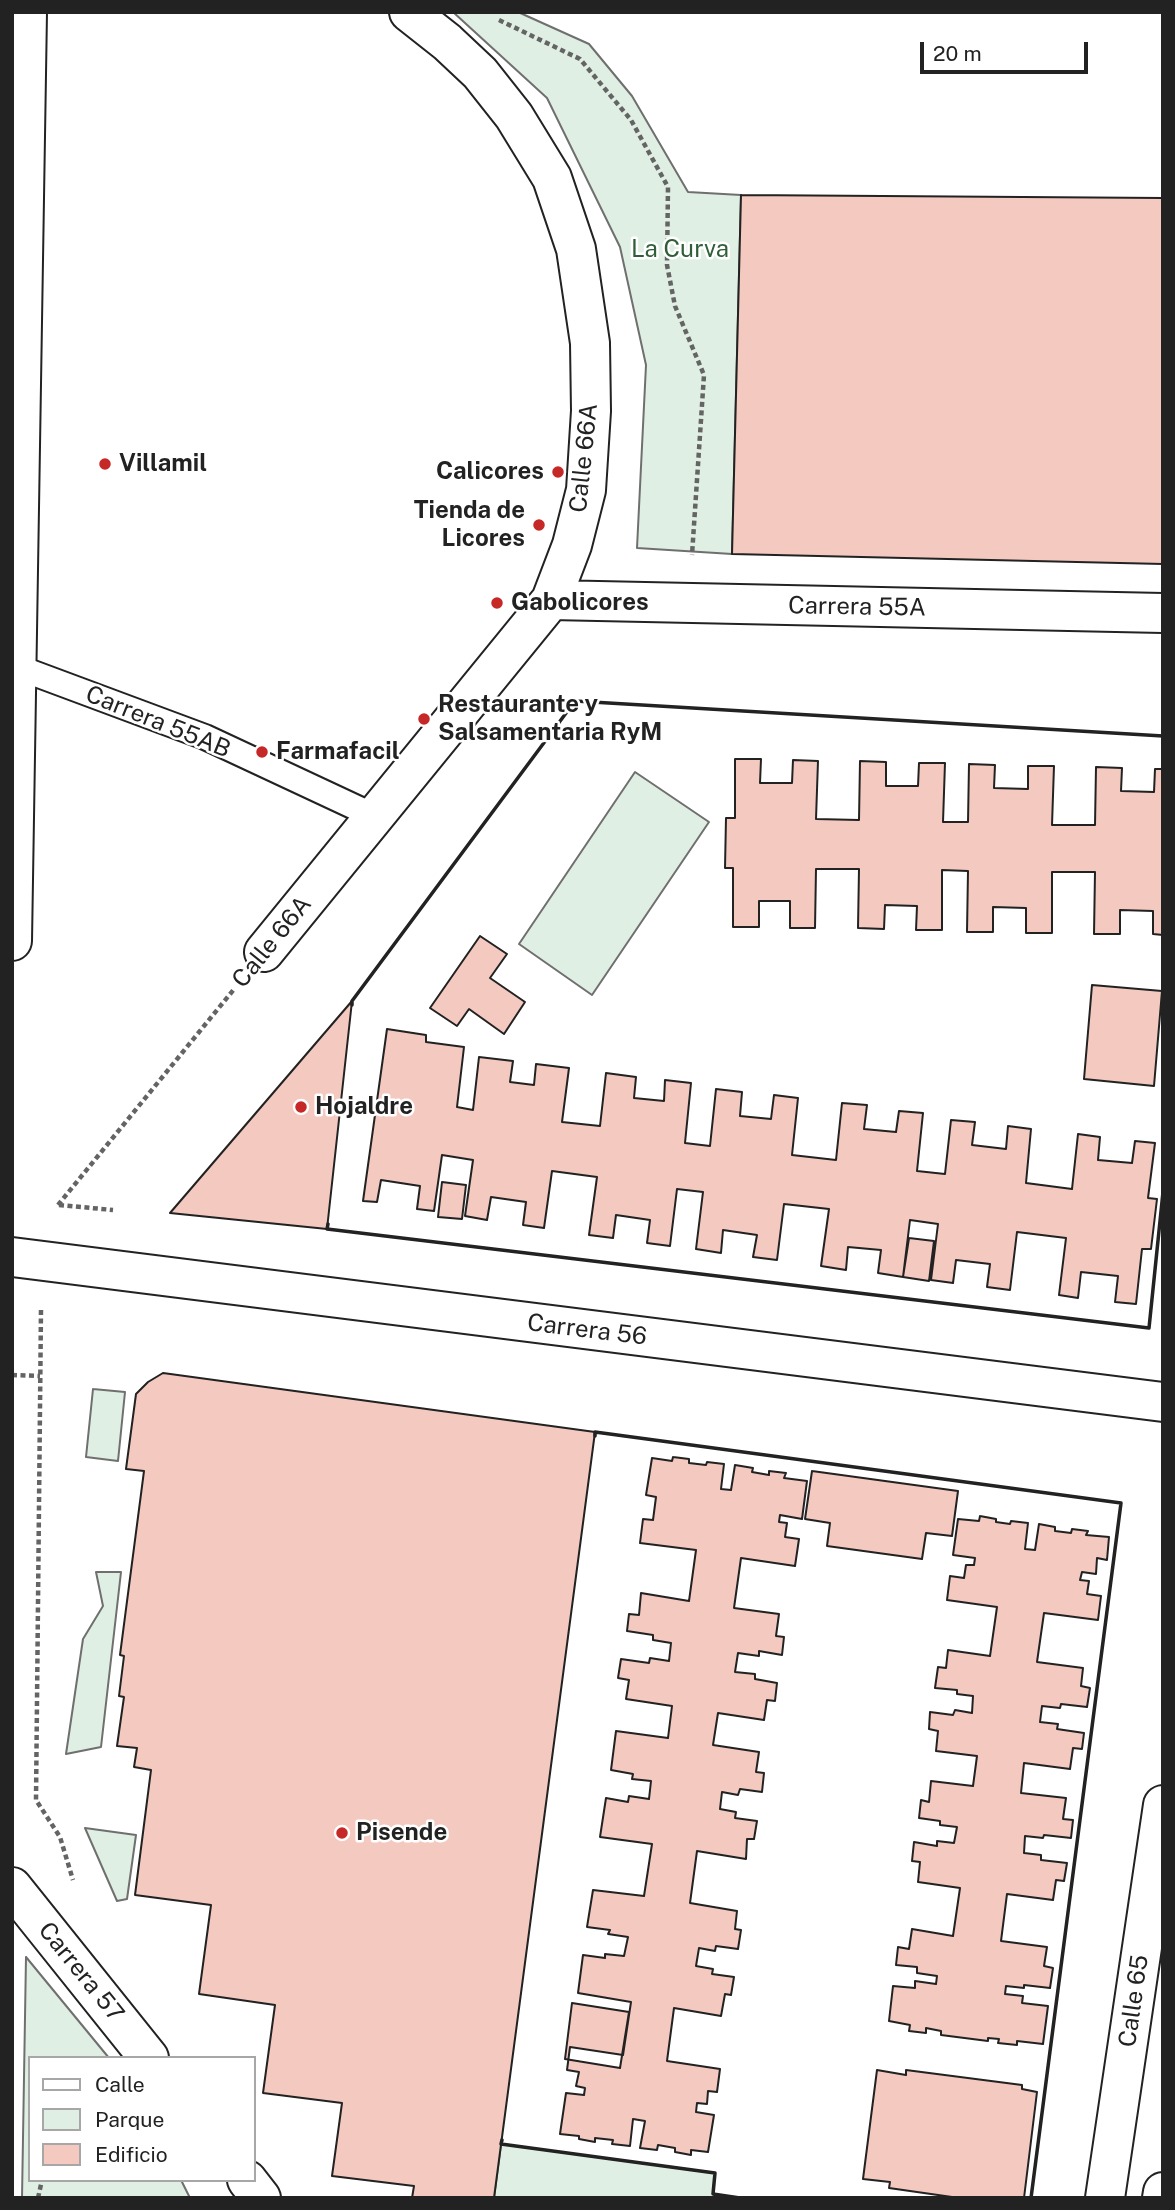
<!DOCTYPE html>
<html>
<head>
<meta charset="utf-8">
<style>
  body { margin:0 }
  #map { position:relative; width:1175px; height:2210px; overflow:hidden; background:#fff; font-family:"Public Sans",sans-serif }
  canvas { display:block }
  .frame { position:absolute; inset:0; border:14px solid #222; pointer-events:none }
  .legend { position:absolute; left:28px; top:2056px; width:228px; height:126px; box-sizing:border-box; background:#fff; border:2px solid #a7a7a7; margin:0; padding:9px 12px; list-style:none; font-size:21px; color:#222 }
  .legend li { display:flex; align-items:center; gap:14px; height:35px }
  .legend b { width:35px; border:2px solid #a7a7a7 }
  .scale { position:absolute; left:920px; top:42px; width:168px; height:32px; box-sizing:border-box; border:4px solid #222; border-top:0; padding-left:9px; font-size:21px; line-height:24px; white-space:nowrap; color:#222; -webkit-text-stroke:5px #fff; paint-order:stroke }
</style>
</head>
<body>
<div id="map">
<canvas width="1175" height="2210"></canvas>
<div class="frame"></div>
<ul class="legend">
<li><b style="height:9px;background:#fff"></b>Calle</li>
<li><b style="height:19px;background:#e0efe3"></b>Parque</li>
<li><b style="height:19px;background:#f3c9c0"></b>Edificio</li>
</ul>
<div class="scale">20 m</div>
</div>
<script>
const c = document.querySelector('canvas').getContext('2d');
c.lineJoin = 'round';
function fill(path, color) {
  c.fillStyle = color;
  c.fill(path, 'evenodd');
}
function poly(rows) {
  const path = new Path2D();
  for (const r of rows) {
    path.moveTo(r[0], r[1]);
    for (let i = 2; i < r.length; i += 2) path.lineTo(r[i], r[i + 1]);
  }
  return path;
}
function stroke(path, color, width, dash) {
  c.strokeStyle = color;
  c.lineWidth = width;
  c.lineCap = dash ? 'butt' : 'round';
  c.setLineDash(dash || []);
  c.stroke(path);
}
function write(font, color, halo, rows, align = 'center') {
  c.font = font + ' "Public Sans",sans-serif';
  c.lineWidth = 5;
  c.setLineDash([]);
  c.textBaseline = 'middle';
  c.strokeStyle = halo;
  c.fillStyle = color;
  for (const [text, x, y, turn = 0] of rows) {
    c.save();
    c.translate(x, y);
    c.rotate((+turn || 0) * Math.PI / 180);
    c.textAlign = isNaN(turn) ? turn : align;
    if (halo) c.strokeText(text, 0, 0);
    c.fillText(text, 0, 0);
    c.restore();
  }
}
const green = poly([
  [453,12,518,12,589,44,632,96,688,192,741,195,732,554,637,548,646,365,620,247,547,98,453,12],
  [635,772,709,822,592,995,519,944,635,772],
  [93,1389,125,1392,118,1461,86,1457,93,1389],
  [96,1572,121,1572,101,1747,66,1754,83,1639,103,1606,96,1572],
  [85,1828,136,1835,127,1899,117,1901,85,1828],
  [26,1957,109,2058,30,2058,30,2180,181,2180,190,2198,22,2198,26,1957],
  [501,2144,715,2173,713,2194,740,2198,494,2198,501,2144]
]);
const building = poly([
  [741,195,1163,198,1163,564,732,554,741,195],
  [735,759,761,759,760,783,792,783,793,760,818,761,816,819,859,820,860,761,886,762,886,786,918,786,919,763,945,763,943,822,968,822,969,764,995,765,994,788,1028,789,1028,766,1054,766,1052,825,1095,825,1096,767,1122,768,1121,791,1154,792,1155,769,1163,769,1163,935,1153,934,1153,911,1120,910,1120,934,1094,934,1095,872,1052,872,1052,933,1026,933,1026,908,993,907,993,932,967,932,968,871,942,870,942,930,916,930,917,906,885,905,884,929,858,928,859,869,816,869,815,928,790,928,790,901,759,901,759,927,733,927,733,868,725,868,726,818,735,818,735,759],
  [480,936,507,954,490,978,525,1002,504,1034,469,1009,457,1026,430,1008,480,936],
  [1092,985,1162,991,1154,1086,1084,1079,1092,985],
  [352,1001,327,1229,170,1213,352,1001],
  [387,1029,426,1035,426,1042,464,1047,457,1107,473,1110,479,1057,513,1061,510,1082,534,1085,536,1064,569,1068,562,1122,600,1126,606,1073,636,1077,634,1098,664,1101,665,1080,691,1083,685,1143,710,1146,716,1089,742,1092,740,1116,771,1119,774,1095,798,1098,792,1155,836,1160,842,1103,867,1105,864,1129,896,1132,899,1111,923,1113,917,1171,945,1174,951,1120,975,1122,972,1145,1006,1149,1008,1126,1031,1129,1026,1183,1072,1189,1078,1134,1100,1137,1098,1160,1132,1163,1135,1141,1155,1143,1148,1198,1157,1199,1151,1249,1142,1249,1136,1304,1115,1302,1118,1276,1081,1272,1078,1298,1059,1295,1066,1238,1017,1232,1010,1290,987,1287,990,1264,956,1260,953,1283,931,1280,938,1224,910,1220,903,1277,878,1273,881,1250,848,1247,846,1270,821,1266,829,1209,784,1204,777,1260,753,1257,757,1235,723,1230,721,1253,696,1249,703,1192,677,1189,670,1246,647,1243,650,1220,616,1215,613,1238,589,1235,597,1177,552,1171,544,1228,523,1225,526,1202,491,1197,487,1220,465,1216,473,1160,442,1155,434,1211,417,1209,420,1186,381,1180,377,1202,363,1201,387,1029],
  [442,1182,466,1185,462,1219,438,1217,442,1182],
  [909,1238,934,1241,929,1281,903,1277,909,1238],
  [163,1373,595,1432,494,2198,412,2198,414,2186,332,2176,342,2103,263,2093,275,2005,199,1994,211,1905,135,1895,151,1770,134,1767,137,1748,117,1746,124,1697,119,1696,124,1656,120,1655,144,1471,126,1469,136,1394,148,1382,163,1373],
  [673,1457,689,1459,689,1463,706,1465,707,1462,724,1464,721,1489,731,1490,735,1465,753,1468,752,1472,769,1475,769,1471,786,1473,784,1478,807,1481,802,1519,780,1515,779,1522,787,1523,785,1537,799,1539,795,1566,741,1558,734,1608,779,1614,776,1636,784,1637,782,1655,759,1651,759,1656,738,1653,735,1672,755,1674,755,1679,777,1683,775,1701,767,1700,764,1720,718,1713,713,1745,759,1752,756,1772,764,1773,762,1792,740,1789,738,1795,722,1792,720,1809,736,1812,735,1818,757,1821,754,1839,747,1839,746,1859,697,1851,690,1903,737,1911,735,1929,741,1930,738,1949,716,1946,715,1951,699,1948,696,1966,713,1969,712,1974,734,1977,731,1995,725,1994,721,2016,674,2008,667,2061,720,2069,717,2092,708,2091,707,2104,697,2103,696,2112,714,2115,708,2152,691,2150,691,2155,675,2152,675,2148,658,2145,657,2150,640,2148,645,2121,633,2119,630,2146,612,2144,613,2140,595,2138,595,2142,579,2139,579,2136,560,2134,566,2093,584,2095,585,2088,576,2086,579,2072,567,2070,570,2047,623,2055,631,2002,578,1993,583,1955,605,1958,605,1954,624,1956,628,1937,608,1934,610,1930,587,1927,593,1890,644,1896,652,1844,600,1837,606,1798,628,1802,629,1796,649,1799,651,1781,632,1779,633,1774,611,1770,616,1731,668,1738,672,1706,626,1699,629,1680,618,1678,621,1659,649,1663,650,1658,669,1661,671,1643,653,1640,653,1635,627,1631,629,1614,639,1615,641,1593,689,1601,696,1550,640,1543,643,1519,653,1520,656,1497,646,1495,652,1458,672,1461,673,1457],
  [812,1471,958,1491,952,1536,926,1533,922,1559,827,1546,830,1523,805,1519,812,1471],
  [980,1516,996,1519,996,1522,1010,1524,1011,1521,1028,1523,1025,1549,1035,1550,1039,1524,1055,1527,1055,1531,1071,1533,1072,1529,1088,1531,1086,1535,1109,1537,1107,1560,1097,1558,1096,1574,1082,1572,1080,1580,1089,1581,1087,1594,1101,1596,1098,1620,1044,1613,1037,1662,1083,1668,1081,1686,1090,1688,1087,1707,1061,1704,1060,1708,1042,1706,1040,1722,1058,1724,1057,1729,1084,1733,1082,1749,1073,1748,1070,1769,1024,1763,1021,1793,1066,1798,1063,1819,1073,1820,1071,1838,1044,1835,1043,1838,1025,1836,1024,1853,1041,1855,1041,1860,1067,1863,1064,1881,1056,1880,1053,1900,1007,1894,1001,1941,1047,1947,1044,1966,1053,1968,1050,1988,1024,1985,1024,1988,1006,1986,1005,1994,1023,1996,1022,2003,1048,2006,1043,2044,1017,2041,1017,2045,998,2043,999,2039,988,2038,988,2041,941,2035,941,2031,926,2028,926,2033,909,2031,910,2025,889,2021,893,1986,915,1988,915,1981,936,1984,937,1976,917,1973,917,1967,896,1965,898,1947,909,1949,912,1929,953,1936,960,1888,918,1882,920,1862,912,1861,914,1842,937,1846,937,1841,954,1843,957,1827,940,1825,940,1821,919,1818,921,1800,929,1802,931,1781,973,1786,977,1756,936,1751,938,1731,929,1729,930,1712,953,1715,955,1710,972,1713,973,1696,957,1694,957,1690,935,1688,938,1667,946,1668,948,1650,990,1656,997,1607,947,1600,950,1576,964,1578,966,1565,974,1565,975,1558,953,1555,958,1519,979,1521,980,1516],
  [572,2003,629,2012,620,2068,565,2059,572,2003],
  [877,2070,906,2075,906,2070,1022,2085,1022,2089,1037,2092,1024,2198,959,2198,889,2188,890,2182,863,2179,877,2070]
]);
const path = poly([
  [499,20,580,59,631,120,668,187,667,265,675,306,704,375,692,555],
  [58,1205,235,988],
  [59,1205,113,1210],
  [41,1310,36,1800,60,1837,73,1880],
  [12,1375,40,1376],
  [38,2198,42,2180]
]);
const service = poly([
  [17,667,205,737,374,816]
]);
const minor = poly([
  [551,600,1163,613],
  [264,952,551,600,572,545,586,490,591,411,590,343,576,249,552,178,514,116,480,73,447,42,409,12],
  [12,1257,1163,1402]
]);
const tertiary = poly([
  [12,1887,149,2058],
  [247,2180,261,2198],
  [1105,2198,1163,1805],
  [1162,2198,1163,2192]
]);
const secondary = poly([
  [12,941,27,12]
]);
const wall = poly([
  [352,1005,352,1001,575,701,1163,736],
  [328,1224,327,1229,1149,1328,1163,1192],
  [595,1436,595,1432,1121,1503,1031,2198],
  [502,2140,501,2144,715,2173,713,2194,740,2198]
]);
const markers = [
  [105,464,7,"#c62828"],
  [558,472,7,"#c62828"],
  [539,525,7,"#c62828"],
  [497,603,7,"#c62828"],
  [424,719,7,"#c62828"],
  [262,752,7,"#c62828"],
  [301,1107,7,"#c62828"],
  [342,1833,7,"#c62828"]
];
const parkNames = [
  ["La Curva",680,250]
];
const streetNames = [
  ["Calle 66A",584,458,-84],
  ["Carrera 55A",857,607,1],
  ["Carrera 55AB",158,722,22],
  ["Calle 66A",272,942,-51],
  ["Carrera 56",587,1330,7],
  ["Carrera 57",81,1972,51],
  ["Calle 65",1134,2001,-82]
];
const poiNames = [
  ["Villamil",119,464],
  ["Calicores",544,472,"right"],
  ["Tienda de",525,511,"right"],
  ["Licores",525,539,"right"],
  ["Gabolicores",511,603],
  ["Restaurante y",438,705],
  ["Salsamentaria RyM",438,733],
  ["Farmafacil",276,752],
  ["Hojaldre",315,1107],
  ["Pisende",356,1833]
];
fill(green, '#e0efe3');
stroke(green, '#6f6f6f', 2);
fill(building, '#f3c9c0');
stroke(building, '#222', 2);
stroke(service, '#222', 28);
stroke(minor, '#222', 42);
stroke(tertiary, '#222', 42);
stroke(secondary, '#222', 42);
stroke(path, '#646464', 4.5, [5, 3.5]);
stroke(service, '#fff', 24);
stroke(minor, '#fff', 38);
stroke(tertiary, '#fff', 38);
stroke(secondary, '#fff', 38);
stroke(wall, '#222', 3.5);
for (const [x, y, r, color] of markers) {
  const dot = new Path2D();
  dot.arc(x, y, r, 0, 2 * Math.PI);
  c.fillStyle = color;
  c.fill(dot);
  stroke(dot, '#fff', 2.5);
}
write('24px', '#2f5e38', '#fff', parkNames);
write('24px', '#222', '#fff', streetNames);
write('bold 24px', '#222', '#fff', poiNames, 'left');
</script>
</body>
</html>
